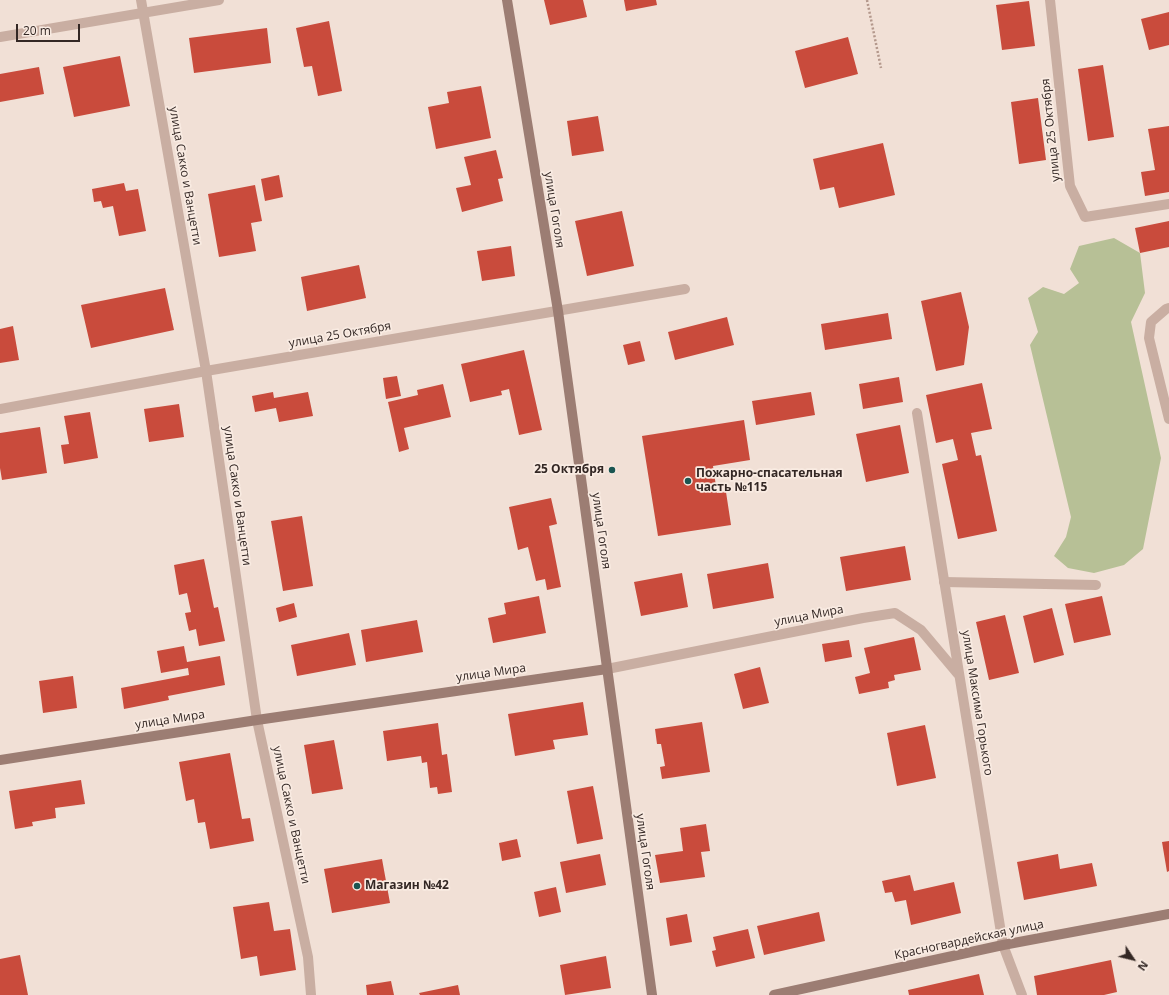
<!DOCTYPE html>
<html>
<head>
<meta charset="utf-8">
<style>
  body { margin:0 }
  #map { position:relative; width:1169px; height:995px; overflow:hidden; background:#f1e0d6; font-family:"Open Sans",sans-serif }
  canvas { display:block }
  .north { position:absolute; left:1113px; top:939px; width:40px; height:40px; -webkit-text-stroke:3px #f9ebe2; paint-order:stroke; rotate:125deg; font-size:11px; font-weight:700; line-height:16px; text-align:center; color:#332724 }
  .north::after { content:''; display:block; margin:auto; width:14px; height:18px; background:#332724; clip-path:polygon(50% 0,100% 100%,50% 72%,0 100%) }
  .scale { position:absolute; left:16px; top:24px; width:64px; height:18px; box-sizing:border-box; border:2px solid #332724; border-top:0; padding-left:5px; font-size:12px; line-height:14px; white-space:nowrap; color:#332724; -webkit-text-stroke:3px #f9ebe2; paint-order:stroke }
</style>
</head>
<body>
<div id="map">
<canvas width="1169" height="995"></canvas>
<div class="north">N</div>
<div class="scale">20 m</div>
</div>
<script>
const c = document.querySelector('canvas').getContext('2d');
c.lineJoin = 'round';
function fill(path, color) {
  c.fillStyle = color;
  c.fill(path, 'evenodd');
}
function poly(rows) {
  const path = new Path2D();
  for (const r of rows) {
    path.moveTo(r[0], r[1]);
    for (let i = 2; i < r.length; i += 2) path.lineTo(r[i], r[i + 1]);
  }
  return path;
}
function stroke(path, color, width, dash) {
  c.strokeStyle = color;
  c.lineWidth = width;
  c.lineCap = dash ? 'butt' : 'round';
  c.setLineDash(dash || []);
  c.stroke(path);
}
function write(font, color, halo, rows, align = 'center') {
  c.font = font + ' "Open Sans",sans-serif';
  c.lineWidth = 3.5;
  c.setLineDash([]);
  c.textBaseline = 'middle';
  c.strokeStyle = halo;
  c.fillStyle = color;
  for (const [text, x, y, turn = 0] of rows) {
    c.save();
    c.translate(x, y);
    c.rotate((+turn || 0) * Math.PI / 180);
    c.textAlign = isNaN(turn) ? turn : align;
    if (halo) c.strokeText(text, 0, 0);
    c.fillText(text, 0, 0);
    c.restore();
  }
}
const green = poly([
  [1114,238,1140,253,1145,293,1131,322,1161,458,1143,549,1124,565,1094,573,1068,568,1054,556,1066,537,1071,517,1030,345,1038,332,1028,298,1043,287,1064,294,1079,283,1070,269,1079,246]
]);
const building = poly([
  [544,0,583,0,587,17,550,25],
  [624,0,656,0,657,5,626,11],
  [1029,1,1035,46,1002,50,996,5],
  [1169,12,1169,45,1149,50,1141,19],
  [329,21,342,91,318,96,312,66,304,67,296,28],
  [267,28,271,63,194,73,189,38],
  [848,37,858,74,805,88,795,51],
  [120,56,130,106,74,117,63,67],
  [1103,65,1114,137,1088,141,1078,69],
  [39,67,44,94,0,102,0,74],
  [481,86,491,138,436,149,428,107,449,103,447,92],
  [1038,98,1046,160,1019,164,1011,102],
  [598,116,604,151,572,156,567,121],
  [1169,126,1169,192,1145,196,1141,172,1155,170,1148,129],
  [883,143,895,195,839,208,834,187,820,190,813,159],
  [496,150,503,178,498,179,503,201,462,212,456,188,471,185,464,157],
  [279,175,283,197,265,201,261,179],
  [124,183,126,191,138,189,146,231,119,236,113,206,103,208,101,201,94,202,92,189],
  [255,185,262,221,251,223,256,251,219,257,208,194],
  [622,211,634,266,587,276,575,221],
  [1169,221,1169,247,1140,253,1135,228],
  [511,246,515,276,482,281,477,251],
  [359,265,366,298,307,311,301,277],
  [165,288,174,330,91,348,81,305],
  [961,292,969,327,964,365,936,371,921,301],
  [888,313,892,339,825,350,821,324],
  [727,317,734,345,675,360,668,332],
  [13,326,19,360,0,363,0,329],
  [640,341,645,361,628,365,623,345],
  [524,350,542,430,519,435,509,389,501,391,502,395,470,402,461,364],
  [397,376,401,396,386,399,383,378],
  [899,377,903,402,863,409,859,384],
  [982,383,992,429,971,433,976,456,981,455,997,531,958,539,942,464,958,460,953,439,936,443,926,395],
  [443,384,451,417,404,428,409,449,399,452,388,402,418,395,417,390],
  [273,392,274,398,308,392,313,416,279,422,276,408,255,412,252,396],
  [811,392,815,415,756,425,752,401],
  [179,404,184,437,149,442,144,409],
  [90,412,98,458,64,464,61,445,69,444,64,416],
  [744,420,750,460,713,466,717,493,726,492,731,525,658,536,642,436],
  [900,425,909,473,866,482,856,434],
  [40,427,47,473,2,480,0,468,0,433],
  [551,498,557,524,549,526,561,587,547,590,545,579,536,581,528,547,518,550,509,507],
  [302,516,313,586,283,591,271,521],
  [905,546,911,580,846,591,840,557],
  [204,559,214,608,218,607,225,641,199,646,196,629,189,631,185,613,191,612,187,593,179,595,174,565],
  [768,563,774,598,713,609,707,574],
  [682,573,688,607,641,616,634,582],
  [539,596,546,633,493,643,488,618,506,614,504,603],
  [1102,596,1111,635,1074,643,1065,604],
  [294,603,297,617,279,622,276,608],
  [1052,608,1064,655,1034,663,1023,616],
  [1005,615,1019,673,989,680,976,622],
  [417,620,423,652,366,662,361,630],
  [349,633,356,665,297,676,291,645],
  [914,637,921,670,894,675,895,680,888,682,889,688,859,694,855,677,870,673,864,648],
  [849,640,852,657,825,662,822,644],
  [184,646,187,662,220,656,225,685,168,696,169,700,124,709,121,688,189,675,188,668,161,673,157,651],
  [760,667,769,703,743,709,734,674],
  [73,676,77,708,43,713,39,681],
  [583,702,588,735,553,740,555,749,515,756,508,714],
  [702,722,710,772,662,779,660,767,665,766,661,744,657,744,655,729],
  [438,723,442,755,447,754,452,792,438,794,437,787,430,788,427,762,422,763,421,756,387,761,383,731],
  [925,725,936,778,897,786,887,733],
  [334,740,343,789,312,794,304,745],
  [230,753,242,819,250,818,254,841,210,849,205,822,198,823,194,799,186,801,179,762],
  [81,780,85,804,55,808,56,818,32,822,33,826,15,829,9,791],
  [593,786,603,839,577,844,567,791],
  [706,824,710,851,701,852,705,877,660,883,655,855,683,851,680,828],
  [517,839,521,857,502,861,499,843],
  [1169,841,1169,871,1167,872,1162,842],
  [600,854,606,885,566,893,560,862],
  [1058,854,1060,869,1092,863,1097,886,1024,900,1017,862],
  [382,859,390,903,332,913,324,869],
  [910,875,914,891,954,882,961,913,911,925,906,900,895,902,892,892,885,893,882,881],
  [556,887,561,912,539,917,534,892],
  [269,902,274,931,290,929,296,970,260,976,257,956,241,959,233,907],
  [819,912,825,941,764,955,757,926],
  [687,914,692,942,670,946,666,918],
  [748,929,755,958,716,967,712,951,716,950,713,937],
  [20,955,28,995,0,995,0,959],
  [606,956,611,988,565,995,560,965],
  [1111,960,1117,992,1104,995,1037,995,1034,976],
  [979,974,984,995,909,995,908,990],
  [391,981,394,995,367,995,366,985],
  [458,985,460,995,420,995,419,993]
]);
const path = poly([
  [867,0,881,68]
]);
const lane = poly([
  [1169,308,1166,309,1151,322,1149,338,1169,419],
  [944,582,1096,585]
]);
const street = poly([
  [141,0,206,371,257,720,308,957,311,995],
  [1050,0,1070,186,1085,217,1169,204],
  [0,37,219,0],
  [0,409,206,371,685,289],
  [917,413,1003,945,1022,995],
  [607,669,863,618,895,613,921,630,958,674]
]);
const secondary = poly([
  [507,0,558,311,652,995],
  [0,760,257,720,607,669],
  [774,995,1003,945,1169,914]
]);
const markers = [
  [612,470,4,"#1a5551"],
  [688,481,4,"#1a5551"],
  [357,886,4,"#1a5551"]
];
const streetNames = [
  ["улица 25 Октября",1051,130,-96],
  ["улица Сакко и Ванцетти",185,176,80],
  ["улица Гоголя",554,210,81],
  ["улица 25 Октября",340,335,-10],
  ["улица Сакко и Ванцетти",237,496,82],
  ["улица Гоголя",601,531,82],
  ["улица Мира",809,616,-11],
  ["улица Мира",491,673,-8],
  ["улица Максима Горького",977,703,81],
  ["улица Мира",170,720,-9],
  ["улица Сакко и Ванцетти",291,815,78],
  ["улица Гоголя",645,852,82],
  ["Красногвардейская улица",969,940,-12]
];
const poiNames = [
  ["25 Октября",604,470,"right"],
  ["Пожарно-спасательная",696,474],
  ["часть №115",696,488],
  ["Магазин №42",365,886]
];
fill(green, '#b7c096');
fill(building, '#c94b3c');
stroke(path, '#b4988c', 2.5, [2, 2]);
stroke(lane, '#c9aea2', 10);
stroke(street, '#c9aea2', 10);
stroke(secondary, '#9c7d73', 10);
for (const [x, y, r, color] of markers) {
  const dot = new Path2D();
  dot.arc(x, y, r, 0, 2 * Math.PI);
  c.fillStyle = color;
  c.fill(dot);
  stroke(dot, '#f9ebe2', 1.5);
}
write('12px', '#332724', '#f9ebe2', streetNames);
write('bold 12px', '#332724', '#f9ebe2', poiNames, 'left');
</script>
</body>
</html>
